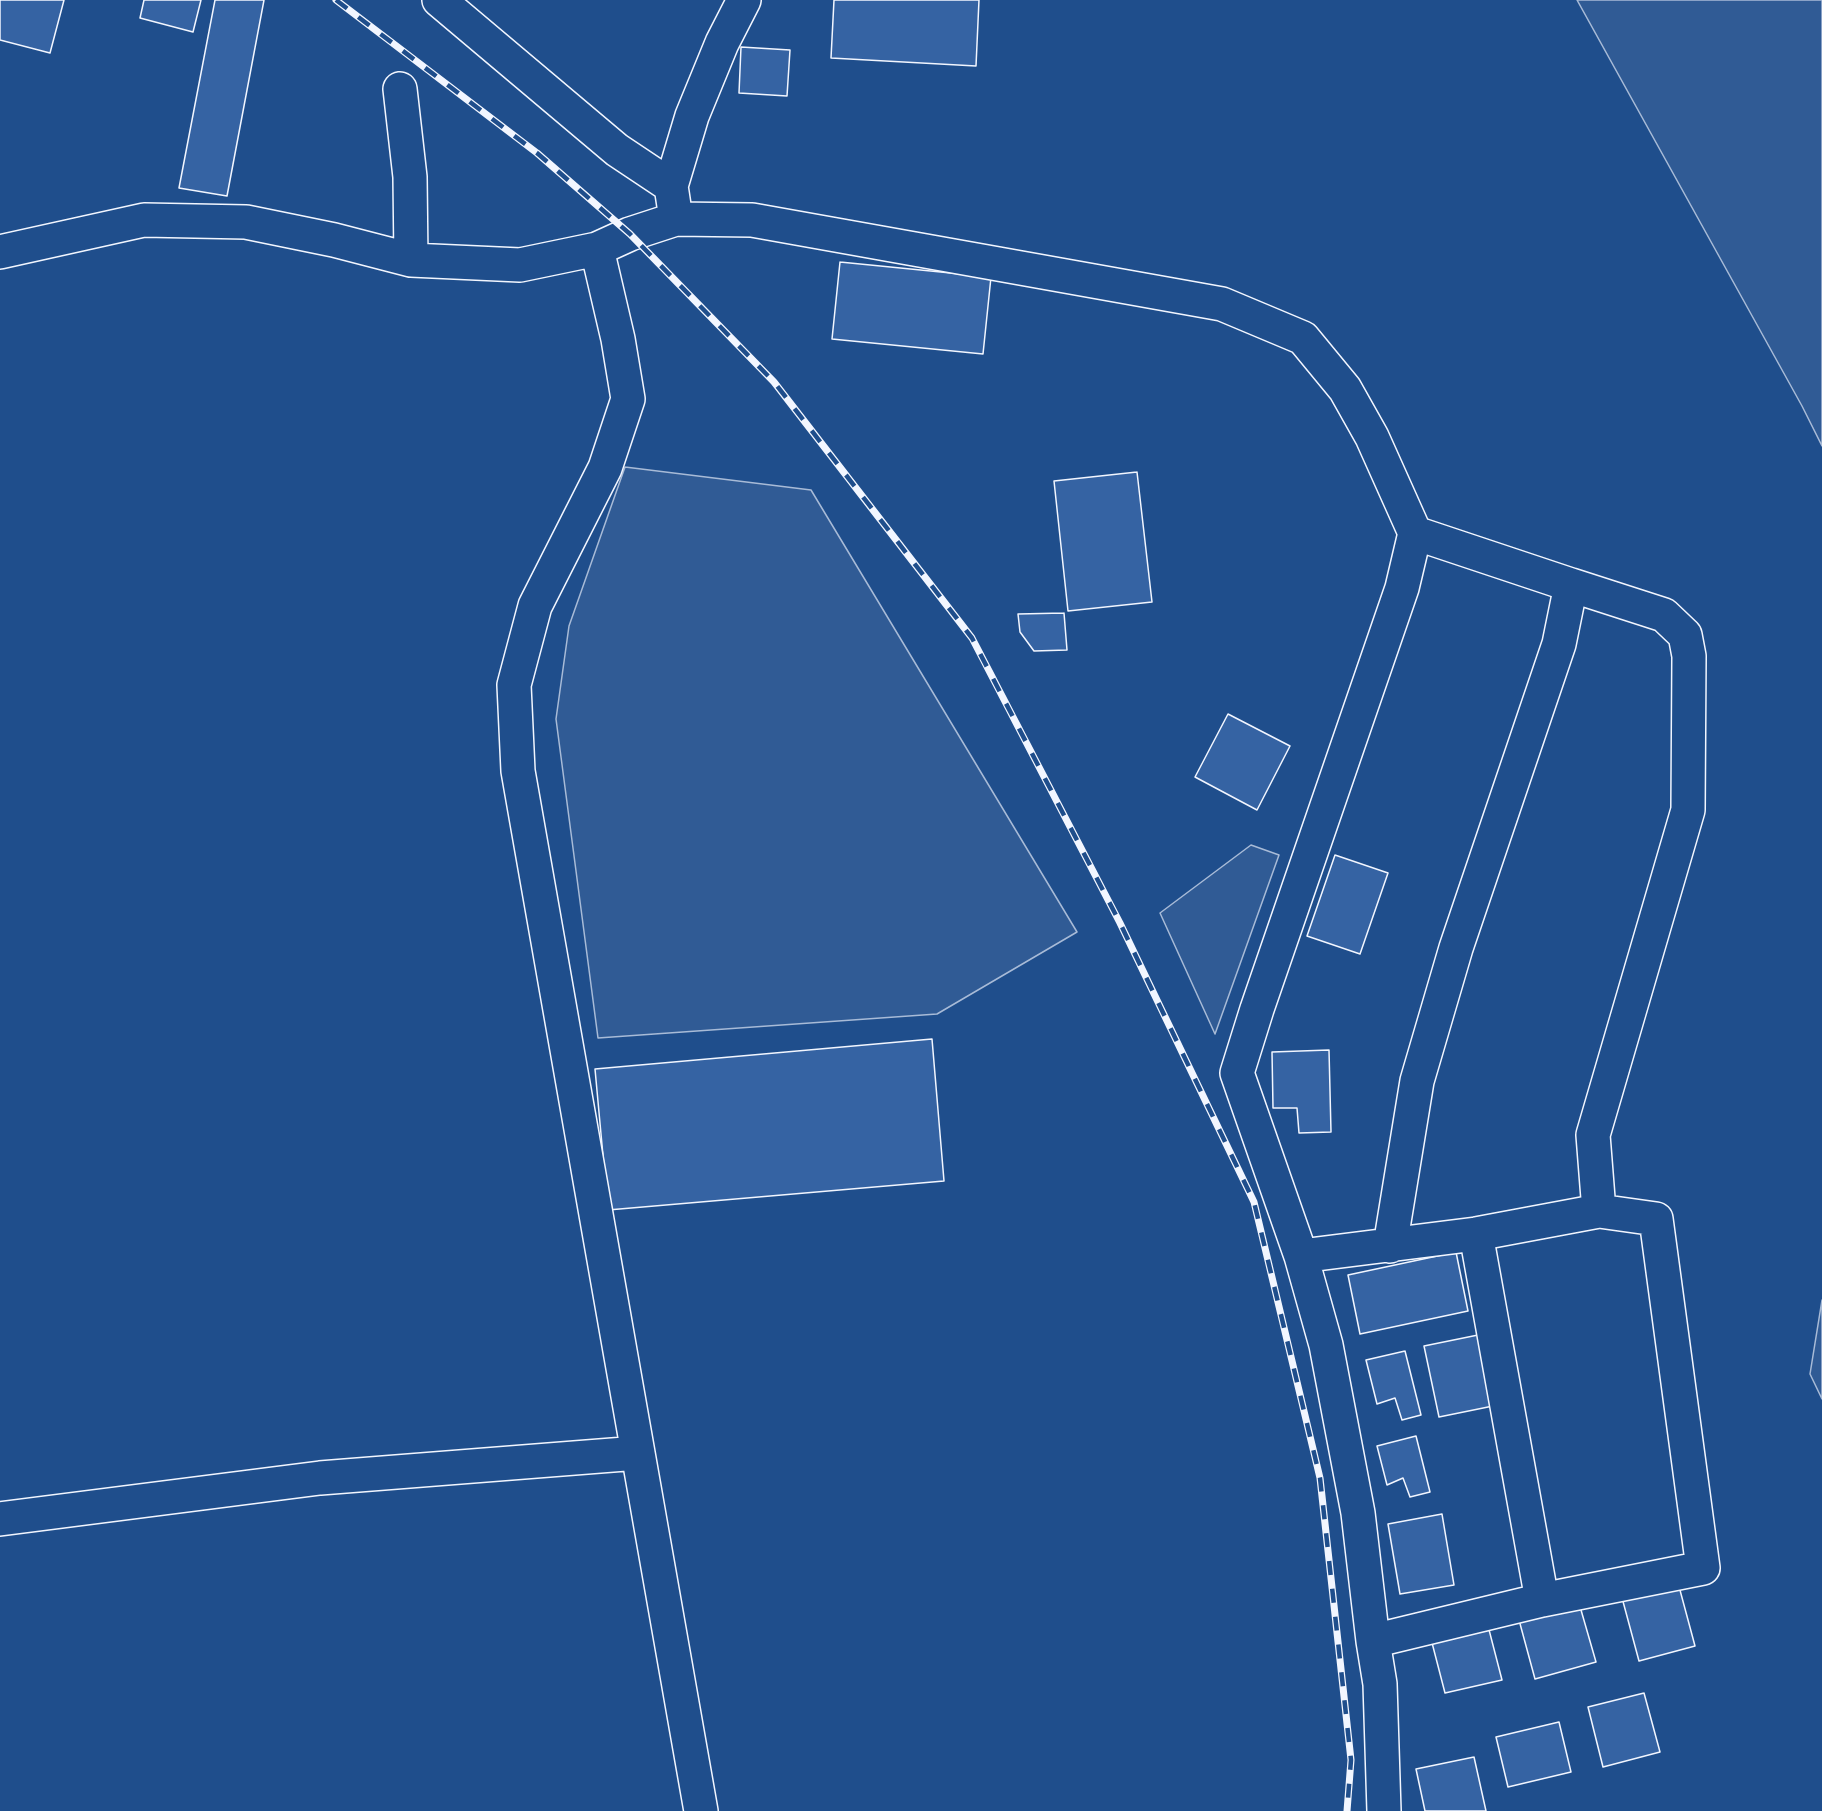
<!DOCTYPE html>
<html>
<head>
<meta charset="utf-8">
<style>
  body { margin:0 }
  canvas { display:block; background:#1f4e8c }
</style>
</head>
<body>
<canvas width="1822" height="1811"></canvas>
<script>
const c = document.querySelector('canvas').getContext('2d');
c.lineJoin = 'round';
function fill(path, color) {
  c.fillStyle = color;
  c.fill(path, 'evenodd');
}
function poly(rows) {
  const path = new Path2D();
  for (const r of rows) {
    path.moveTo(r[0], r[1]);
    for (let i = 2; i < r.length; i += 2) path.lineTo(r[i], r[i + 1]);
  }
  return path;
}
function stroke(path, color, width, dash) {
  c.strokeStyle = color;
  c.lineWidth = width;
  c.lineCap = dash ? 'butt' : 'round';
  c.setLineDash(dash || []);
  c.stroke(path);
}
const built = poly([
  [1577,0,1822,0,1822,446,1802,406,1577,0],
  [625,467,811,490,1077,932,937,1014,598,1038,556,719,569,626,625,467],
  [1251,845,1279,855,1215,1034,1160,913,1251,845],
  [1822,1300,1822,1399,1810,1374,1822,1300]
]);
const building = poly([
  [0,0,64,0,50,53,0,40,0,0],
  [144,0,201,0,193,32,140,18,144,0],
  [215,0,264,0,227,196,179,188,215,0],
  [834,0,979,0,976,66,831,58,834,0],
  [741,47,790,50,787,96,739,93,741,47],
  [840,262,991,277,983,354,832,339,840,262],
  [1137,472,1152,602,1068,611,1054,481,1137,472],
  [1064,613,1067,650,1034,651,1020,632,1018,614,1064,613],
  [1228,714,1290,746,1257,810,1195,777,1228,714],
  [1335,855,1388,873,1360,954,1307,936,1335,855],
  [932,1039,944,1181,608,1210,595,1069,932,1039],
  [1329,1050,1331,1132,1299,1133,1297,1108,1273,1108,1272,1052,1329,1050],
  [1456,1252,1468,1311,1360,1334,1348,1275,1456,1252],
  [1478,1335,1493,1406,1439,1417,1424,1346,1478,1335],
  [1405,1351,1421,1415,1402,1420,1395,1398,1377,1404,1366,1360,1405,1351],
  [1416,1436,1430,1492,1410,1497,1403,1478,1387,1485,1377,1446,1416,1436],
  [1442,1514,1454,1585,1400,1594,1388,1524,1442,1514],
  [1677,1579,1695,1646,1639,1661,1621,1594,1677,1579],
  [1579,1603,1596,1662,1535,1679,1519,1620,1579,1603],
  [1487,1622,1502,1680,1445,1693,1430,1635,1487,1622],
  [1644,1693,1660,1752,1603,1767,1588,1707,1644,1693],
  [1559,1722,1571,1772,1508,1787,1496,1737,1559,1722],
  [1474,1757,1486,1811,1425,1811,1416,1769,1474,1757]
]);
const minor = poly([
  [439,0,617,150,671,186,692,116,722,43,744,0],
  [400,89,410,177,411,260],
  [676,219,752,220,1222,304,1303,338,1345,389,1372,437,1415,533,1571,585,1559,644,1456,948,1417,1081,1390,1246],
  [597,249,618,339,628,399,605,468,535,606,514,685,518,771,701,1811],
  [0,252,144,220,246,222,334,240,411,260,520,265,597,249,630,234,676,219,671,186],
  [1476,1234,1542,1600],
  [1301,1256,1476,1234,1599,1211],
  [0,1519,320,1478,638,1453],
  [1373,1641,1542,1600,1703,1568,1656,1219,1599,1211,1593,1135,1688,810,1689,656,1685,635,1664,615,1571,585],
  [1384,1811,1380,1684,1373,1641,1358,1513,1326,1345,1301,1256,1237,1073,1257,1009,1402,588,1415,533]
]);
const rail = poly([
  [336,0,537,153,630,234,774,382,972,638,1120,923,1254,1202,1320,1478,1351,1760,1347,1811]
]);
fill(built, '#305b95');
stroke(built, '#a8bbd7', 1.5);
fill(building, '#3563a3');
stroke(building, '#f2f6ff', 1.5);
stroke(minor, '#f2f6ff', 36);
stroke(minor, '#1f4e8c', 33);
stroke(rail, '#f2f6ff', 7);
stroke(rail, '#1f4e8c', 4.5, [14]);
</script>
</body>
</html>
